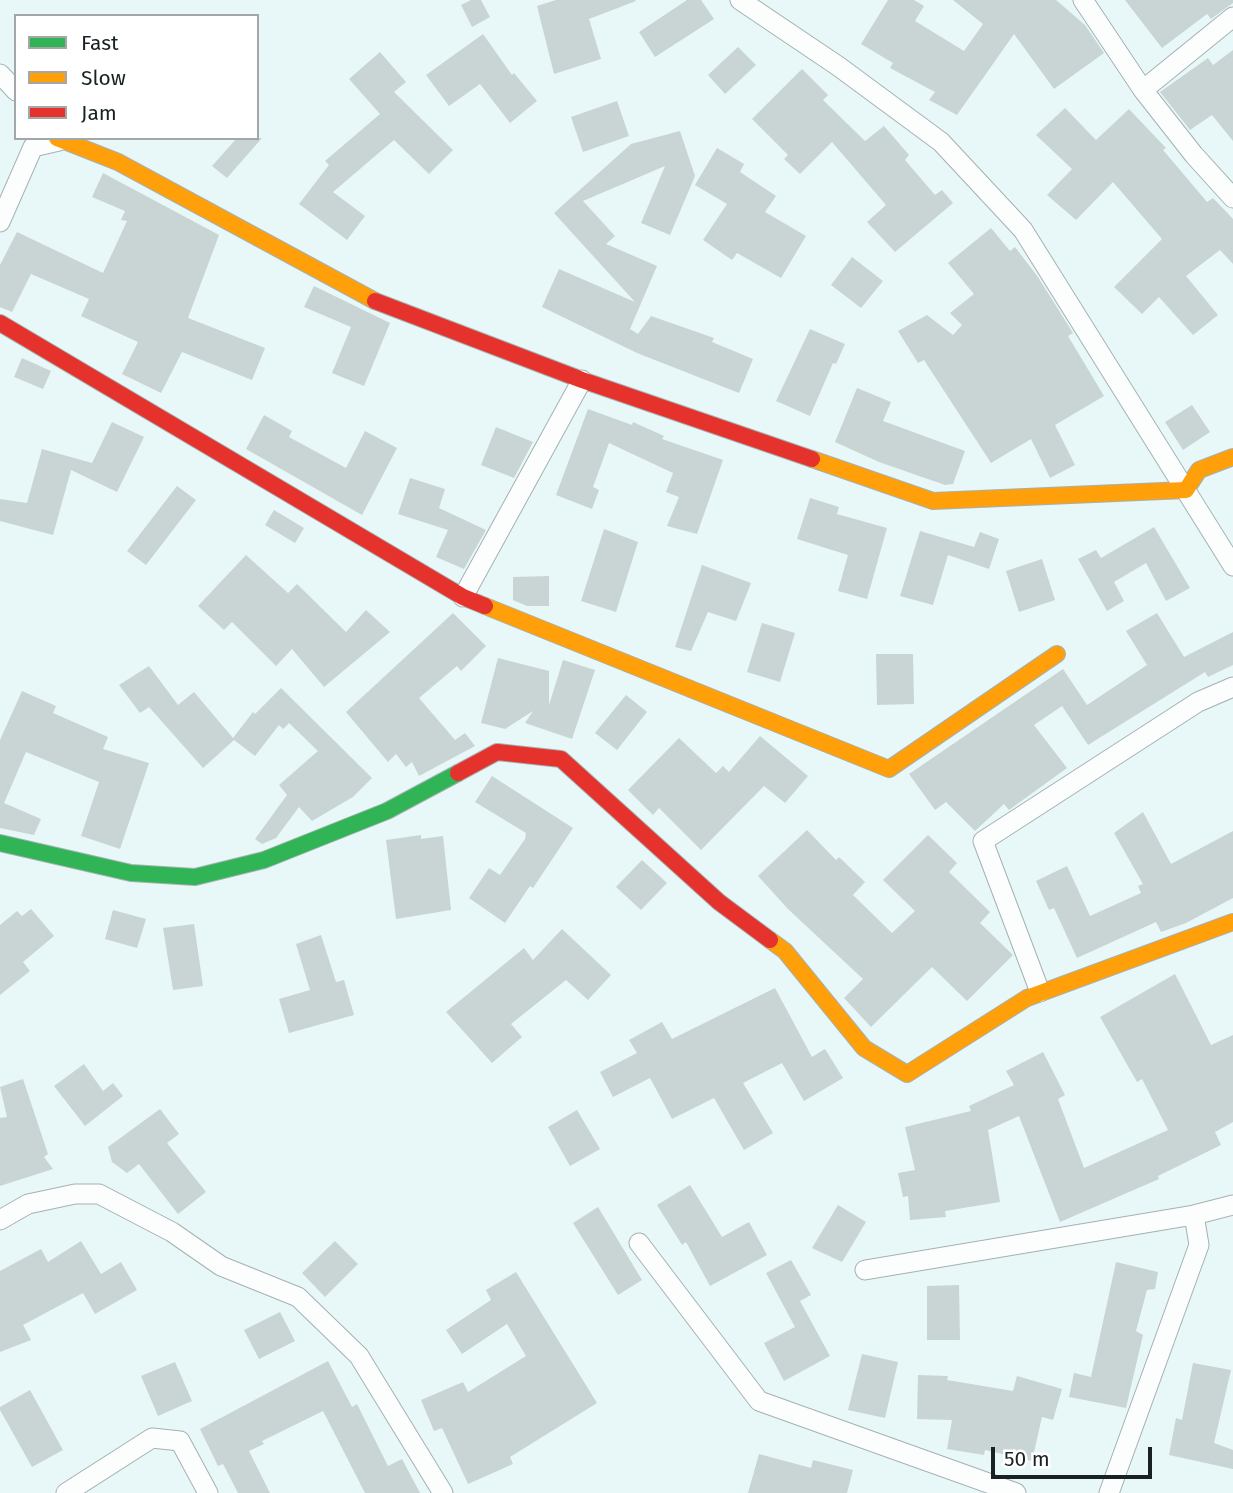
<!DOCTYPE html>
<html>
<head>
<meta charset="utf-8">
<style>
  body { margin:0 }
  #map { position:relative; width:1233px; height:1493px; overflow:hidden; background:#e8f7f8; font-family:"Fira Sans",sans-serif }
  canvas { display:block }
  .legend { position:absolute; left:14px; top:14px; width:245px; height:126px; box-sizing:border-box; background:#fff; border:2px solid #a3a7a7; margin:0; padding:9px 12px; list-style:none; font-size:21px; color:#192223 }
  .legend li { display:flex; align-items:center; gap:14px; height:35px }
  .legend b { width:35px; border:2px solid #a3a7a7 }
  .scale { position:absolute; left:991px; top:1447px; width:161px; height:32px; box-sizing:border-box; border:4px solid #192223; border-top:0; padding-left:9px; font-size:21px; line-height:24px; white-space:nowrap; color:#192223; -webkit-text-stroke:5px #fff; paint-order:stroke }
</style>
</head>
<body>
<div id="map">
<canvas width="1233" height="1493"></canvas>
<ul class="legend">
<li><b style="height:9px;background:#30b455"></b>Fast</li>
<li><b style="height:9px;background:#ff9f0a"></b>Slow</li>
<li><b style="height:9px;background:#e5322d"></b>Jam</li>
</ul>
<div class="scale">50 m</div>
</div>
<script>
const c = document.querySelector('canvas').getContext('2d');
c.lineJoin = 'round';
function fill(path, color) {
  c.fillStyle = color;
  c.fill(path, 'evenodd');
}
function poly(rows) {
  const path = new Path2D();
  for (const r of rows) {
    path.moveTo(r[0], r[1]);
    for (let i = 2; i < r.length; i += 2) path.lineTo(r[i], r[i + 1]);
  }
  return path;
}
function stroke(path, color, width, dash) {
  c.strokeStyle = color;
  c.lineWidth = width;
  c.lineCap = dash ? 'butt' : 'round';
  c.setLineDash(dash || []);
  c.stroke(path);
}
const building = poly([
  [471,0,481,0,490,17,472,27,461,5],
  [556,0,635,0,636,1,589,19,601,59,554,74,537,6],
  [687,0,701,0,714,19,655,57,639,32],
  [888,0,914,0,924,6,915,21,964,51,983,24,953,0,1056,0,1085,25,1104,53,1054,89,1014,34,957,115,929,100,935,92,890,68,893,63,861,44],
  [1125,0,1233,0,1233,3,1211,19,1207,14,1162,48],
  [483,34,512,75,514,73,537,101,510,123,480,84,449,106,426,75],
  [738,47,756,65,725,94,708,75],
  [1233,50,1233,141,1212,115,1190,130,1160,92,1208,58,1213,65],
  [380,52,406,82,394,92,453,150,429,174,394,140,333,192,365,216,347,240,299,204,329,165,325,161,380,114,349,79],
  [802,69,828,95,823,100,865,141,884,126,909,155,905,160,935,195,942,190,953,203,895,252,867,222,886,205,832,142,800,174,784,159,788,155,752,119],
  [617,101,629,136,583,152,571,117],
  [1065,108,1096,140,1129,109,1166,148,1163,150,1207,202,1213,198,1233,219,1233,264,1220,250,1186,276,1218,315,1193,335,1159,297,1142,314,1114,287,1162,239,1113,182,1076,220,1047,195,1072,169,1036,135],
  [680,131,695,176,670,235,641,223,665,166,583,201,615,236,606,244,657,266,630,329,638,334,651,316,714,338,712,342,753,359,739,393,637,353,542,307,559,269,635,302,554,213,631,144],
  [237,138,262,138,227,178,212,166],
  [717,148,744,164,740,172,776,196,765,212,806,236,781,278,737,253,732,260,703,240,727,204,695,185],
  [103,173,219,235,188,318,265,348,252,380,182,352,161,393,122,374,138,342,81,316,89,299,31,274,12,312,0,307,0,265,17,232,103,273,127,221,121,220,125,211,92,197],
  [991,228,1010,251,1015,247,1038,277,1073,333,1068,336,1104,396,1055,425,1075,465,1050,478,1031,439,991,463,924,360,918,363,898,331,927,315,953,335,962,325,950,313,974,294,948,263],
  [852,257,883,281,861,308,831,285],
  [314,286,390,323,364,386,332,373,351,327,304,307],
  [810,329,845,344,836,364,833,363,810,416,776,401],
  [22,358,51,371,43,389,14,377],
  [857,388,891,402,883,421,965,451,953,484,945,485,879,462,835,442],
  [1192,405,1210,432,1183,450,1165,422],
  [588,409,632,425,633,422,664,436,662,439,723,460,697,534,667,526,679,497,666,492,673,473,609,443,593,487,599,490,592,509,556,495],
  [264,415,292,431,289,437,346,468,365,431,397,448,362,515,246,449],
  [112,422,144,437,117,492,71,470,53,535,0,521,0,499,27,503,42,449,92,463],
  [496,427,533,442,514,478,481,465],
  [410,478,445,489,439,508,486,530,464,569,436,557,448,530,398,514],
  [177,486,196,500,146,565,127,551],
  [810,498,839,507,837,514,887,528,867,599,838,591,848,555,797,539],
  [274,510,304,528,295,543,265,525],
  [1154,527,1190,588,1166,601,1146,563,1114,582,1124,601,1107,611,1078,559,1096,550,1101,558],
  [604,529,638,542,616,612,581,601],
  [920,531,974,547,980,532,999,539,989,569,948,555,933,605,900,596],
  [246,555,288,593,297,584,346,632,366,610,390,632,324,687,292,649,276,666,232,622,224,630,198,606],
  [1042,559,1055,600,1019,612,1006,571],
  [702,565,751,583,736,621,708,612,691,651,675,647],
  [549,576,549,606,527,606,513,600,513,577],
  [453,613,486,646,461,671,457,666,419,698,455,740,465,733,475,746,419,776,412,762,406,767,396,754,388,762,346,712],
  [1157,613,1184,657,1233,632,1233,665,1208,677,1205,672,1088,745,1062,706,1034,725,1067,768,1009,810,1004,804,975,831,946,802,935,810,909,774,1063,669,1087,705,1147,665,1126,631],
  [762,623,795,633,780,682,747,672],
  [876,654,913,654,914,704,877,705],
  [498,658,549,671,549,705,563,660,595,670,572,739,525,723,533,711,505,729,481,723],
  [149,666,178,705,194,692,233,738,253,712,255,714,281,688,372,778,353,797,312,821,299,807,276,838,262,844,255,839,287,795,279,785,318,751,289,723,283,729,279,725,255,756,234,740,203,768,149,707,140,713,119,685],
  [22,691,56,706,53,713,108,737,103,749,149,763,120,849,81,836,99,782,26,752,4,803,41,819,34,835,0,828,0,740],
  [626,695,647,712,617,750,595,733],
  [760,736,808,776,785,803,764,786,701,850,659,808,653,815,628,790,679,738,716,773,723,766,729,772],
  [492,776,573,828,533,888,530,886,505,923,469,898,489,868,500,875,525,839,526,833,475,802],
  [1143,812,1171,864,1233,831,1233,898,1186,923,1161,932,1156,922,1077,958,1054,908,1049,910,1036,881,1067,866,1090,916,1141,893,1138,886,1143,884,1114,833],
  [807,830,836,860,839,857,865,882,853,895,892,933,915,911,883,880,928,835,957,863,949,872,990,912,980,923,1013,955,967,1001,932,967,871,1027,844,998,863,979,788,909,758,876],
  [421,835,421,839,443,836,451,910,396,919,386,840],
  [642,860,667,883,641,910,616,887],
  [31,909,54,936,23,962,30,971,0,995,0,925,17,911,22,916],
  [113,910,146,919,137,948,105,939],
  [194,924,203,986,173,990,163,928],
  [562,929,611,975,588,1000,566,980,511,1024,522,1037,492,1063,446,1012,524,948,533,960],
  [321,935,336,982,344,980,354,1015,289,1033,279,999,310,990,296,944],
  [1175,974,1211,1045,1233,1035,1233,1122,1215,1132,1221,1145,1158,1176,1159,1179,1060,1222,1019,1116,988,1130,1000,1202,945,1211,946,1217,910,1220,908,1196,903,1197,898,1173,915,1170,905,1127,971,1111,969,1106,1014,1085,1006,1071,1043,1052,1065,1095,1058,1099,1084,1168,1168,1130,1142,1079,1137,1082,1100,1017],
  [775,988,812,1057,825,1049,843,1078,804,1101,782,1063,743,1083,773,1133,744,1150,714,1098,672,1119,650,1078,613,1097,600,1072,637,1053,629,1040,662,1022,672,1039],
  [84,1064,103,1091,113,1083,123,1096,85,1126,54,1086],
  [23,1079,48,1154,44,1157,53,1169,0,1186,0,1118,7,1117,0,1087],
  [160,1109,179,1134,167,1143,206,1192,178,1214,139,1164,127,1173,112,1162,108,1147],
  [577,1110,600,1149,570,1166,548,1127],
  [690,1185,722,1237,749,1222,767,1255,710,1286,686,1242,682,1245,657,1205],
  [838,1205,866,1222,842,1262,812,1248],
  [598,1207,642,1280,618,1295,573,1223],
  [81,1241,101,1274,121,1262,137,1290,95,1314,83,1293,23,1325,31,1340,0,1352,0,1271,41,1249,48,1262],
  [335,1241,358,1264,325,1297,302,1273],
  [791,1260,811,1295,800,1301,830,1356,784,1381,764,1343,795,1327,766,1273],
  [1116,1262,1158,1272,1155,1289,1147,1290,1136,1331,1143,1335,1126,1408,1069,1397,1074,1373,1091,1377],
  [516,1272,597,1403,510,1457,513,1464,468,1484,442,1428,434,1431,421,1400,463,1382,468,1392,526,1356,507,1324,462,1354,446,1330,491,1300,486,1290],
  [959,1285,960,1340,927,1340,927,1286],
  [280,1312,295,1341,259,1359,244,1330],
  [862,1354,898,1362,885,1418,848,1410],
  [328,1361,352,1407,357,1404,388,1466,402,1459,420,1493,365,1493,323,1411,262,1441,264,1444,249,1451,270,1493,238,1493,223,1464,218,1466,200,1429],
  [175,1362,192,1401,158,1416,141,1376],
  [1193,1363,1231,1370,1214,1443,1233,1450,1233,1469,1169,1455,1176,1418,1182,1420],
  [918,1375,948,1376,947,1380,1013,1391,1017,1376,1062,1389,1053,1420,1042,1417,1032,1461,985,1450,984,1455,947,1449,952,1420,917,1419],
  [30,1390,63,1450,32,1467,0,1410,0,1407],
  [759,1454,811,1468,813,1460,853,1470,847,1493,748,1493]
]);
const street = poly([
  [740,0,838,66,941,142,1023,230,1233,566],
  [1083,0,1143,90,1194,155,1233,198],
  [0,74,16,91],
  [1143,90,1233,17],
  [0,222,33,147,59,141],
  [463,597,582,380],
  [1040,992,983,841,1198,702,1233,687],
  [0,1220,28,1204,75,1194,99,1194,172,1232,221,1266,298,1297,359,1356,443,1493],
  [639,1243,759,1401,1016,1493],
  [865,1270,1194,1215,1233,1205],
  [66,1493,152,1438,180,1441,208,1493],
  [1109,1493,1199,1245,1194,1215]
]);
const fast = poly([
  [0,843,131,873,195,877,264,860,387,811,458,773]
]);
const slow = poly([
  [57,138,118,162,375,301],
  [812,459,933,501,1186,490,1199,470,1233,457],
  [485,606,889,769,1057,654],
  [770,940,785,951,864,1048,907,1074,1027,998,1233,922]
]);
const jam = poly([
  [375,301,582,380,812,459],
  [0,323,463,597,485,606],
  [458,773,497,752,561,759,719,902,770,940]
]);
fill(building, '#c9d5d5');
stroke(street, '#a5b1b2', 21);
stroke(fast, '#a5b1b2', 18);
stroke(slow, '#a5b1b2', 18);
stroke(jam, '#a5b1b2', 18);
stroke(street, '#fcfefe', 19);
stroke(fast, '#30b455', 16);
stroke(slow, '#ff9f0a', 16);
stroke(jam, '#e5322d', 16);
</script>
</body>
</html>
